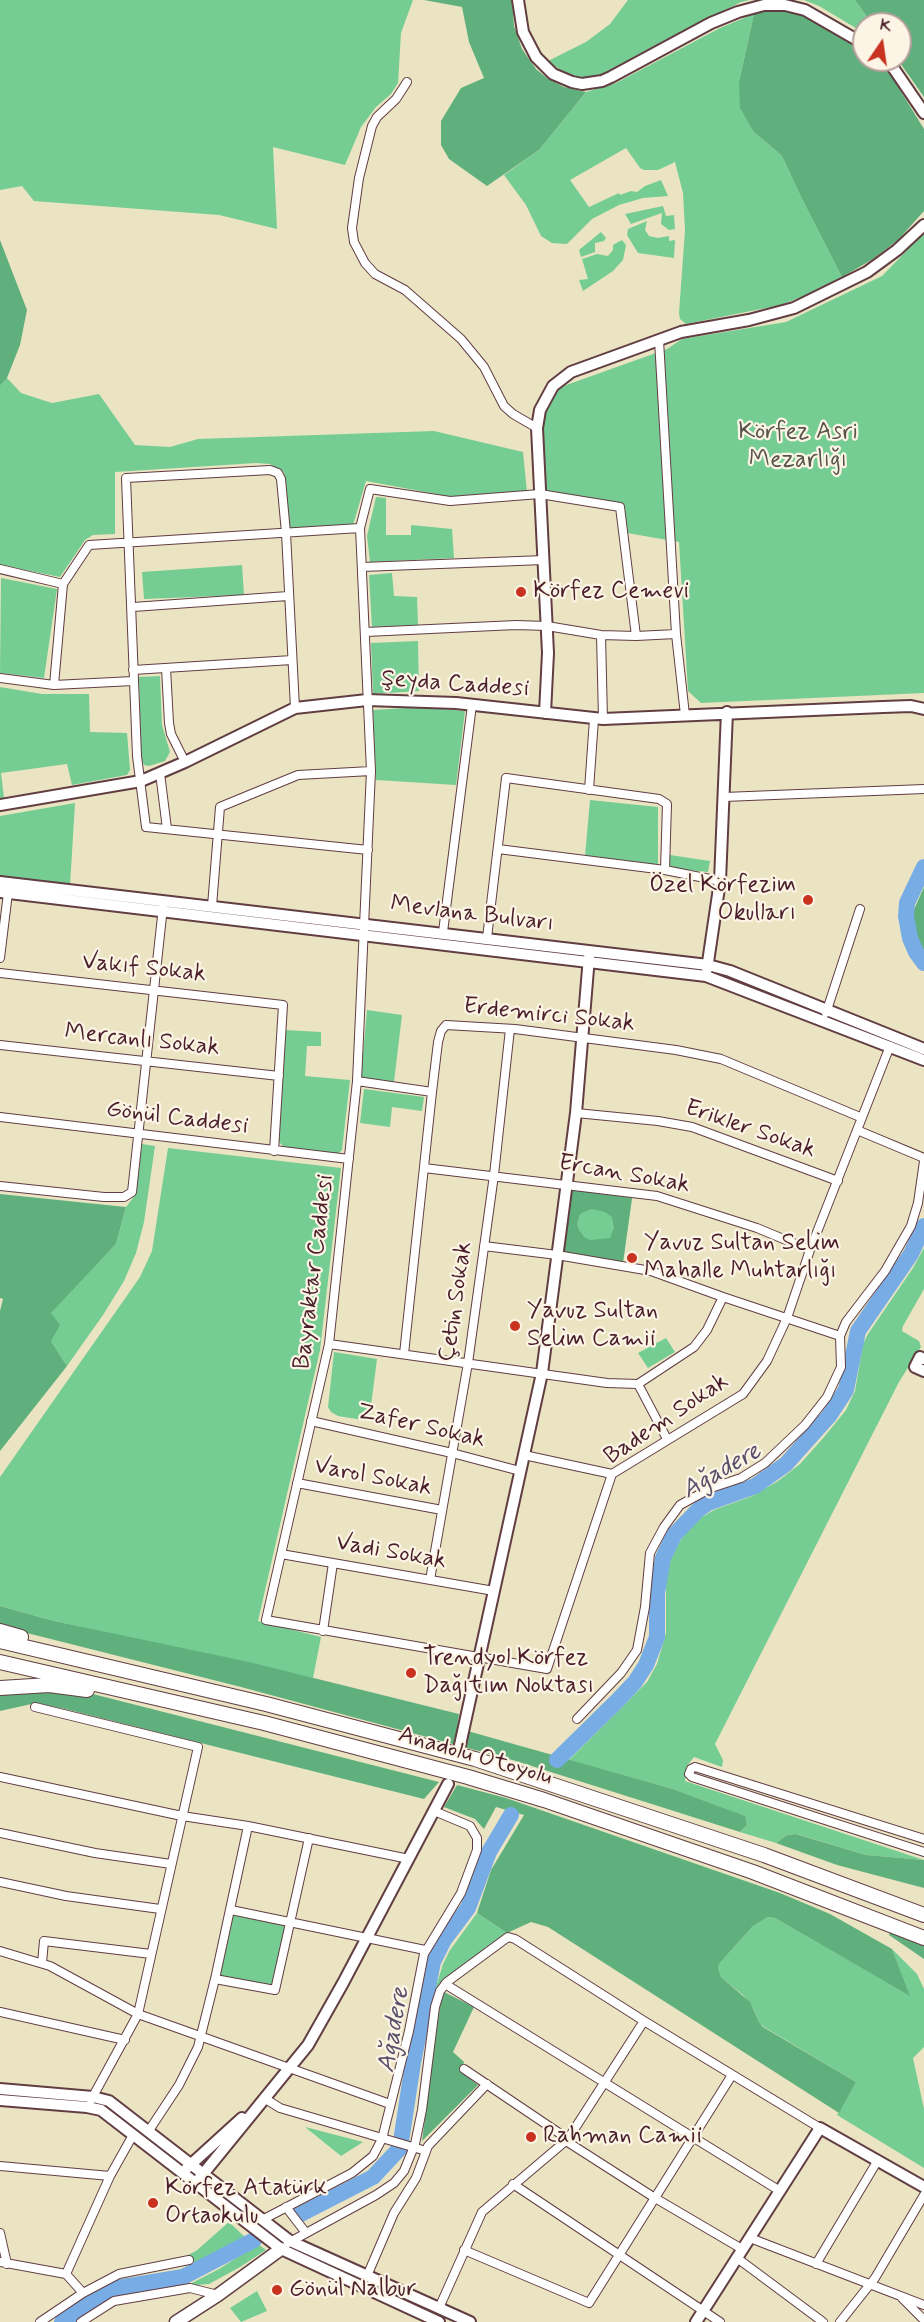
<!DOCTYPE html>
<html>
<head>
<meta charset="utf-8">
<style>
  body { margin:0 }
  #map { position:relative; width:924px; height:2322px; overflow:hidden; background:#eae4c3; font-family:Mynerve,sans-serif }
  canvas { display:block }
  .north { position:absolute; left:852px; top:12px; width:60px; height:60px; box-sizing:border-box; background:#fcf5e5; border:2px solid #b59f9b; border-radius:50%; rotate:13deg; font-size:16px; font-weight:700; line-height:24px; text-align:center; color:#4a1f2b }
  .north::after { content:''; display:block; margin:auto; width:21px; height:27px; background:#c8321e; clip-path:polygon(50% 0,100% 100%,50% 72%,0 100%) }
</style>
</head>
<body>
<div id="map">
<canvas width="924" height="2322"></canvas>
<div class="north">K</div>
</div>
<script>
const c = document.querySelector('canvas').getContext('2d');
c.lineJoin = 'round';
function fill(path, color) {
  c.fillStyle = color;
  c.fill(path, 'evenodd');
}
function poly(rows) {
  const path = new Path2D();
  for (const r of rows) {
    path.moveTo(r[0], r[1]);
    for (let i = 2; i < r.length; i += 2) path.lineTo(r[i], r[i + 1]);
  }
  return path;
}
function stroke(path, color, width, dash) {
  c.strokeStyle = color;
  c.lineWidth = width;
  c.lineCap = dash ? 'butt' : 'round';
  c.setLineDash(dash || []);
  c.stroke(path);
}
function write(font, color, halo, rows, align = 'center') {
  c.font = font + ' Mynerve,sans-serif';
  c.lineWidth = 4.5;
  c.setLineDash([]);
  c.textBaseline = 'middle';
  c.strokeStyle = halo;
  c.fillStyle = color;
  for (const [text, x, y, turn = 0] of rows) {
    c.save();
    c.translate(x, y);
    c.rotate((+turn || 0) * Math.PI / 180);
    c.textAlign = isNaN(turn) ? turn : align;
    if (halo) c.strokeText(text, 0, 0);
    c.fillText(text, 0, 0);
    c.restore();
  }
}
const green = poly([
  [0,0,413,0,401,33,398,83,391,94,376,107,361,127,345,165,273,147,277,229,219,215,34,201,22,186,0,190],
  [628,0,750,0,741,2,606,73,585,78,570,77,548,61,586,42,610,24],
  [804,0,855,0,872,24,864,24,864,33,819,6],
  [754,14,739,82,754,132,782,156,802,199,842,277,809,294,781,305,686,324,680,319,679,313,685,230,683,193,675,162,658,170,644,170,640,168,626,148,570,180,589,207,619,193,620,195,631,191,637,192,645,186,661,180,668,196,643,198,619,205,592,219,567,244,552,243,541,236,526,205,504,175,539,150,586,92,616,83,720,28],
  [663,206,666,216,674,215,675,229,669,230,661,224,662,213,631,224,625,214],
  [647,221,645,230,649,236,658,238,669,236,669,241,675,240,674,258,638,253,627,235,628,229],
  [601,232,606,238,604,241,595,243,595,252,581,257,579,250],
  [924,233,924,693,701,703,688,691,679,542,627,533,623,506,546,492,539,422,544,412,558,388,667,349,682,339,786,322,882,276],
  [622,240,626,245,623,260,613,271,583,291,579,280,588,279,582,259,597,254,608,256,613,250,613,245],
  [7,378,21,393,52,403,99,394,135,445,170,447,198,439,434,431,523,452,527,492,452,497,366,481,353,525,289,530,284,472,270,464,256,463,115,472,115,534,93,535,85,540,60,577,0,565,0,386],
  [376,497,386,498,386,535,411,535,411,525,452,529,454,558,370,562,367,536],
  [242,565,244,595,144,599,142,572],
  [392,573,394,596,417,597,418,625,372,627,369,575],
  [1,578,57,589,44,678,0,673],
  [418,641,419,691,373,694,371,643],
  [160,676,162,725,170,752,165,761,149,766,144,765,141,758,139,677],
  [0,687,42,694,89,694,90,732,127,733,130,770,127,775,72,785,67,764,1,773,4,798,0,799],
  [421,707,465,711,456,785,376,780,373,710],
  [590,800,658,807,658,867,585,856],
  [75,803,70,886,0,876,0,816],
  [670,855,710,861,708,872,670,868],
  [367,1010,402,1015,394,1082,361,1077],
  [285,1030,321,1032,321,1046,307,1046,305,1076,350,1080,342,1150,338,1154,286,1149,278,1141],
  [364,1089,424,1097,422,1111,392,1107,390,1127,360,1123],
  [142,1144,155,1146,144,1222,136,1253,124,1281,103,1315,67,1366,51,1341,50,1313,116,1244,126,1207,136,1194],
  [168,1148,341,1168,320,1350,258,1621,321,1637,313,1678,54,1621,0,1606,0,1477,140,1277,152,1251],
  [572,1190,632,1198,623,1262,564,1253],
  [924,1248,924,1289,903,1326,902,1331,919,1341,921,1347,899,1382,715,1744,723,1760,722,1767,694,1757,687,1766,685,1781,924,1860,866,1855,797,1834,787,1835,776,1843,740,1832,747,1825,744,1816,673,1789,569,1760,647,1682,657,1664,666,1633,666,1580,670,1559,679,1542,697,1520,714,1510,752,1496,778,1481,800,1464,824,1437,846,1410,855,1391,863,1344,868,1334,913,1268],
  [666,1338,675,1352,648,1368,638,1353],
  [334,1352,377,1359,369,1421,338,1416,331,1412,328,1407],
  [231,1910,291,1922,275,1990,215,1979],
  [477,1913,507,1933,443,1980,434,1993,443,1964,450,1950],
  [768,1917,775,1918,909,1995,892,1949,917,1974,924,1989,924,2047,913,2058,924,2109,924,2168,837,2115,856,2082,764,2027,759,2022,753,2008,744,1996,721,1977,718,1968,719,1964,753,1926],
  [305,2127,363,2142,341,2156],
  [229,2222,247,2239,195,2264,188,2255,196,2251],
  [258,2244,266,2250,240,2267,209,2284,186,2286,219,2269],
  [257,2291,267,2311,241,2322,230,2308]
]);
const forest = poly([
  [424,0,512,0,514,26,522,49,536,69,548,79,564,87,586,92,539,150,487,186,449,159,441,145,441,121,461,88,484,78,469,42,462,7],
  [855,0,924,0,924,97,898,60,900,60,900,24,872,24],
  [765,10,792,11,815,20,864,51,864,60,875,60,892,77,924,129,924,211,898,240,873,259,842,277,802,199,782,156,754,132,740,108,739,82,754,14],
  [0,240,27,310,20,345,7,378,0,386],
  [924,887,924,951,915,933,912,914],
  [572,1190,632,1198,623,1262,564,1253],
  [591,1209,605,1212,612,1217,614,1228,610,1238,590,1240,584,1237,579,1230,577,1224,580,1214],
  [0,1194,126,1207,116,1244,51,1313,60,1325,51,1341,67,1366,0,1451,0,1311,3,1299,0,1298],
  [0,1606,54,1621,249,1662,459,1714,457,1728,673,1789,745,1816,747,1825,740,1832,516,1761,241,1687,23,1632,0,1624],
  [25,1689,85,1692,439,1782,424,1799,65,1709,36,1703,0,1711,0,1693],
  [457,1785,506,1798,780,1893,830,1914,892,1949,910,1996,775,1918,768,1917,753,1926,719,1964,718,1968,721,1977,750,2002,759,2022,763,2027,856,2082,839,2113,548,1927,531,1922,507,1933,477,1913,491,1870,524,1815,496,1807,484,1829,475,1819,444,1807],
  [796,1834,866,1855,924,1860,924,1888,837,1865,776,1843,787,1835],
  [890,1932,924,1946,924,1959,889,1935],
  [444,1992,474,2007,453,2052,464,2062,461,2072,478,2085,422,2141,440,2006]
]);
const river = poly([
  [924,867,907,903,906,916,910,938,916,952,924,963],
  [557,1760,617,1701,635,1682,646,1665,657,1637,657,1593,663,1558,674,1535,698,1510,708,1503,755,1486,786,1464,829,1416,846,1390,858,1331,911,1254,924,1226],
  [297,2216,373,2177,400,2148,413,2063,433,1962,444,1940,468,1908,489,1852,511,1815],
  [62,2322,111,2289,183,2277,254,2240]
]);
const street = poly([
  [407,82,396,99,377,117,372,126,359,178,352,228,354,242,365,263,375,274,405,290,461,339,484,367,504,406,513,414,537,428],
  [659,340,676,634,685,715],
  [362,567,544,560],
  [0,569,63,584],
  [133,607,288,596],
  [366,632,516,625,547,626,601,635,636,636,676,634],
  [601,635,603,719],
  [636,636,620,507,540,494,450,501,370,489,360,528,371,771,357,1081,329,1344,266,1620,547,1669,612,1474,743,1394,767,1361,787,1318,810,1250,890,1046],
  [166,668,169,723,171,734,185,762],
  [133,670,292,660],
  [0,678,54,685],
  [133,681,54,685,63,584,89,545,360,528],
  [295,708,286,533,281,479,278,473,270,470,126,478,137,756,146,827,368,850],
  [160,773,167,829],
  [589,790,594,719],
  [724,797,924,789],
  [498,849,665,870,720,881],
  [212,906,220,807,298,775,371,771],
  [443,932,472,705],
  [487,938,506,778,659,799,667,804,665,870],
  [0,958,8,893],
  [0,973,283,1005,274,1151],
  [826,1013,860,909],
  [0,1045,279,1076],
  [357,1081,432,1092],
  [576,1113,658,1121,692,1127,838,1181],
  [0,1117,349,1159],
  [857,1130,924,1158],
  [424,1168,657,1196,757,1228,810,1250],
  [0,1186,104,1197,124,1197,132,1192,163,907],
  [484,1246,557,1255,651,1271,723,1297,840,1336],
  [329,1344,607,1383,638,1384,694,1347,707,1330,723,1297],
  [404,1354,432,1092,438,1042,441,1031,446,1025,515,1029,676,1050,721,1059,860,1117],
  [638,1384,667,1439],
  [311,1421,452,1453,520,1471],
  [524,1455,612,1474],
  [297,1483,442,1510],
  [281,1554,494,1591],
  [430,1580,468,1363,494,1175,510,1029],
  [323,1631,333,1563],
  [35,1707,198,1747,138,2014,91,2100],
  [577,1719,621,1673,637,1650,645,1607,650,1553,664,1527,680,1505,711,1488,741,1478,765,1463,805,1425,827,1397,841,1367,840,1336,846,1322,885,1271,911,1226,918,1203,924,1161],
  [0,1777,182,1816,248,1826,409,1859],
  [0,1833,95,1853,171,1864],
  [924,1839,695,1767,691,1769,689,1774,692,1777,924,1852],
  [0,1882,66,1896,160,1909],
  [231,1910,425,1950],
  [0,1951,50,1966,138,2014,390,2104],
  [42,1963,44,1941,151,1954],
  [215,1979,275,1990,309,1838],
  [445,1984,780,2191],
  [0,2012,125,2040],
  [464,2069,568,2139],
  [264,2098,280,2108,426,2151],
  [148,2132,179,2085,198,2047,215,1979,248,1826],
  [566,2141,655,2198,742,2249],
  [0,2166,110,2176],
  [513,2184,720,2322],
  [286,2207,306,2233],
  [262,2220,352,2173,373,2156,382,2139,409,2031,424,1954,461,1893,477,1850,477,1838,470,1826,434,1811],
  [0,2233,7,2264],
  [750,2238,924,2305],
  [288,2243,376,2195,394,2183,404,2171,415,2144,422,2110,435,2007,440,1991,447,1982,508,1937,515,1939,644,2021,820,2128],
  [464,2250,589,2303,732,2075],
  [737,2258,823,2322],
  [0,2262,66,2274],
  [816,2264,878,2160],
  [367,2276,394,2213,416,2178,428,2146,487,2084],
  [83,2293,66,2274,110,2176,133,2135],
  [902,2298,924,2320],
  [439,2308,482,2212,568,2139,644,2021],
  [40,2322,83,2293,119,2274,189,2260],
  [81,2322,114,2301,190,2288,218,2295],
  [840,2322,875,2278,924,2195]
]);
const secondary = poly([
  [518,0,523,32,536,57,553,74,572,82,582,84,602,81,611,77,711,23,738,12,764,5,785,5,805,10,864,44],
  [885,60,894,69,924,113],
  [545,713,548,653,537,428,540,410,553,386,571,372,681,332,749,320,794,308,867,272,897,250,924,225],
  [0,805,141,781,185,762,295,708,367,700,456,703,603,719,883,707,911,706,924,709],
  [0,882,708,965,730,971,924,1049],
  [0,892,706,976,924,1060],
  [707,969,720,881,727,712],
  [924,1359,920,1357,915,1367,924,1371],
  [460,1745,542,1373,576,1113,589,957],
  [0,2089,93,2097,109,2101,290,2241,470,2322],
  [0,2100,87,2107,101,2110,281,2249,439,2322],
  [187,2168,242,2118],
  [199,2179,308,2045,343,1983,448,1784],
  [696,2322,820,2128,924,2187]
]);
const primary = poly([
  [176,2322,218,2295,281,2249]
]);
const highway = poly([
  [0,1631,21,1637],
  [0,1641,266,1704,475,1759,764,1855,924,1915],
  [0,1662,264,1723,468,1777,544,1800,753,1872,924,1938],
  [0,1688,49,1685,87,1690]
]);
const markers = [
  [521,592,6,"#c8321e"],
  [808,900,6,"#c8321e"],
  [632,1258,6,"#c8321e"],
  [515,1326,6,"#c8321e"],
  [411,1673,6,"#c8321e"],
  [531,2137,6,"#c8321e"],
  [153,2203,6,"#c8321e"],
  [277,2290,6,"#c8321e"]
];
const parkNames = [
  ["Körfez Asri",798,433],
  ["Mezarlığı",798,461]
];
const poiNames = [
  ["Körfez Cemevi",533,592],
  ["Özel Körfezim",796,886,"right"],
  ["Okulları",796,914,"right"],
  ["Yavuz Sultan Selim",644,1244],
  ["Mahalle Muhtarlığı",644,1272],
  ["Yavuz Sultan",527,1312],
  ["Selim Camii",527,1340],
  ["Trendyol Körfez",423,1659],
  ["Dağıtım Noktası",423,1687],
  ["Rahman Camii",543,2137],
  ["Körfez Atatürk",165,2189],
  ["Ortaokulu",165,2217],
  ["Gönül Nalbur",289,2290]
];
const streetNames = [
  ["Şeyda Caddesi",455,685,4],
  ["Mevlana Bulvarı",472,915,7],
  ["Vakıf Sokak",144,969,6],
  ["Erdemirci Sokak",549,1016,6],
  ["Mercanlı Sokak",142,1041,6],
  ["Gönül Caddesi",177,1119,7],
  ["Erikler Sokak",750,1130,19],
  ["Ercan Sokak",624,1175,10],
  ["Bayraktar Caddesi",315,1272,-83],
  ["Çetin Sokak",457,1302,-82],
  ["Badem Sokak",667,1420,-34],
  ["Zafer Sokak",421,1427,13],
  ["Varol Sokak",373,1478,11],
  ["Vadi Sokak",391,1553,10],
  ["Anadolu Otoyolu",475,1757,16]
];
const waterNames = [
  ["Ağadere",722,1472,-30],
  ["Ağadere",395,2030,-80]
];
fill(green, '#76cd93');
fill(forest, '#60b07d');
stroke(river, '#77ace5', 16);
stroke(street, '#623d42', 10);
stroke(secondary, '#623d42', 14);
stroke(primary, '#623d42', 15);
stroke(highway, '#623d42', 16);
stroke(street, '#fff', 8);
stroke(secondary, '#fff', 10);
stroke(primary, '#fff', 12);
stroke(highway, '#fff', 14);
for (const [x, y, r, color] of markers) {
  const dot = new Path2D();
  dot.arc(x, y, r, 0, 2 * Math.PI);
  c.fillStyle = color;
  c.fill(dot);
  stroke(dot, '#fcf5e5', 2);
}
write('24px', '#57534a', '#fcf5e5', parkNames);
write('24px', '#4a1f2b', '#fcf5e5', poiNames, 'left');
write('24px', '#4a1f2b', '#fcf5e5', streetNames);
write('italic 26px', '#5a506c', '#fcf5e5', waterNames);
</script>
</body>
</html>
